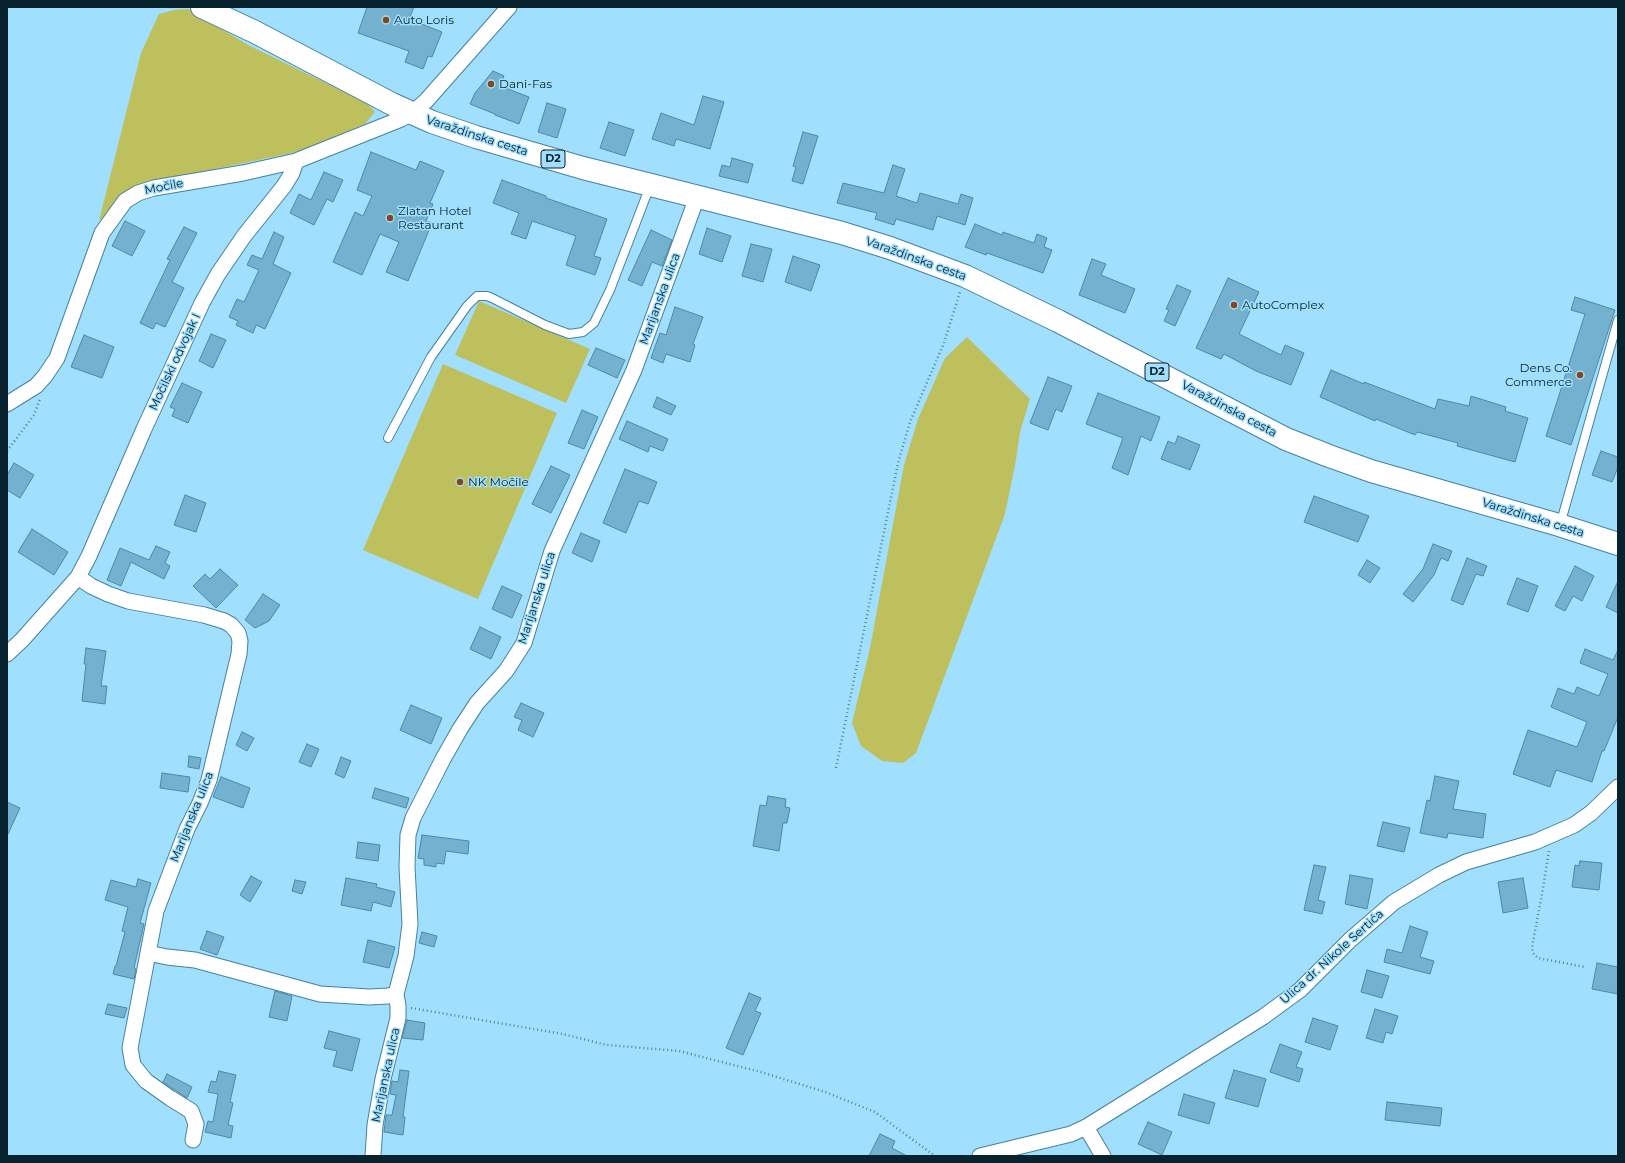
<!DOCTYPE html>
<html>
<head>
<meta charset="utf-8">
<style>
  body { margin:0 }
  #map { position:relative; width:1625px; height:1163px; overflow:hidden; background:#a0dffd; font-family:Montserrat,sans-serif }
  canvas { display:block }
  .frame { position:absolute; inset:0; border:8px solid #08222e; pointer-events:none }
</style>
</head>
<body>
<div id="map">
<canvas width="1625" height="1163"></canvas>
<div class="frame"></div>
</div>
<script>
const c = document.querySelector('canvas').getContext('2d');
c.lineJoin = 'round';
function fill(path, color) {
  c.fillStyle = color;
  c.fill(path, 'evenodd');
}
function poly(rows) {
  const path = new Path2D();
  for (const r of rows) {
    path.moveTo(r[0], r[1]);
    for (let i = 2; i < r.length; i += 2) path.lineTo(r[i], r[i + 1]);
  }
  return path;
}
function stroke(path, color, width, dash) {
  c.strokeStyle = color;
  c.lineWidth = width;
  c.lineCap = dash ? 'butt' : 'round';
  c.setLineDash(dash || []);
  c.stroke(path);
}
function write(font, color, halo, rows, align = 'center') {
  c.font = font + ' Montserrat,sans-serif';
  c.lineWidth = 3;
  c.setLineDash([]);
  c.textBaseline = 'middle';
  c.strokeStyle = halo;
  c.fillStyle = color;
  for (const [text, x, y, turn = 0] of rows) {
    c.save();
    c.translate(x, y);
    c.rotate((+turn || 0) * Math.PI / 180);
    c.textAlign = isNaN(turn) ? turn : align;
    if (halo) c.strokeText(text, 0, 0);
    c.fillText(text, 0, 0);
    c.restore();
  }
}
const green = poly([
  [188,9,248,45,367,103,375,112,365,124,301,151,187,175,124,196,99,221,141,53,159,14,174,10],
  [479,301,590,349,566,403,455,355],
  [967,337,1030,399,1020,432,1016,460,1005,514,916,753,903,763,882,761,861,746,852,723,870,648,904,465,918,419,945,358],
  [443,364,557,413,478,599,363,550]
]);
const building = poly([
  [367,7,414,7,409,19,442,32,432,57,428,56,423,69,405,62,409,51,358,33,367,7],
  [493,71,504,76,500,86,529,97,519,124,495,115,495,114,470,104,475,93,493,71],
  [703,96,724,102,710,149,676,139,674,146,652,139,661,113,694,125,703,96],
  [547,103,566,109,557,138,538,132,547,103],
  [609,122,634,130,625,156,600,148,609,122],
  [803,132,818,136,803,184,792,181,796,167,793,166,803,132],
  [371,152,416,170,420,161,444,171,430,203,433,204,426,221,432,223,408,281,386,272,399,242,380,234,362,275,333,262,355,212,363,216,372,196,357,190,371,152],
  [732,158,753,164,748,183,719,176,722,165,730,167,732,158],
  [893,165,905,169,896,196,917,203,920,193,958,204,961,194,973,198,965,225,937,216,933,230,896,219,894,225,875,219,877,213,837,203,843,183,884,193,893,165],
  [324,172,343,180,333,202,327,199,314,225,290,213,299,194,311,200,324,172],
  [502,180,546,196,546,198,607,219,594,256,601,258,595,275,566,265,576,236,532,221,526,239,511,234,519,213,493,203,502,180],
  [125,221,145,231,132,256,112,246,125,221],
  [975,224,1002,235,1003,232,1034,243,1037,234,1047,238,1044,247,1052,250,1043,273,987,253,986,255,965,247,975,224],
  [184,227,197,233,172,282,184,288,165,327,156,323,153,329,140,323,170,260,167,259,184,227],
  [707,228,731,236,722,262,699,254,707,228],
  [651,230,672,240,662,266,652,262,642,286,628,280,651,230],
  [274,232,284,237,273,264,291,273,265,329,256,325,253,333,236,325,238,321,229,317,237,299,244,302,259,270,247,265,252,255,262,259,274,232],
  [751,244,772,249,763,282,742,276,751,244],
  [793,256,820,265,811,291,785,282,793,256],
  [1092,259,1106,264,1101,275,1135,289,1125,313,1079,295,1092,259],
  [1228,278,1259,292,1239,334,1281,355,1285,345,1304,353,1291,385,1256,371,1224,354,1221,359,1196,348,1228,278],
  [1177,285,1191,291,1175,326,1164,321,1169,310,1166,309,1177,285],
  [1575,297,1615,310,1571,445,1546,436,1585,314,1571,310,1575,297],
  [675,307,703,317,693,344,695,345,690,362,666,354,663,363,651,358,660,333,666,335,675,307],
  [211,334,226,340,213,368,199,361,211,334],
  [84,335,114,347,102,378,71,367,84,335],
  [596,348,625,360,617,378,588,365,596,348],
  [1331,370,1364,384,1364,382,1435,409,1438,399,1469,406,1471,396,1506,407,1505,411,1528,418,1515,462,1457,446,1458,443,1417,432,1415,435,1376,419,1375,421,1320,397,1331,370],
  [1048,377,1072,386,1062,412,1056,409,1048,430,1030,423,1048,377],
  [182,383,202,392,188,423,172,416,175,409,170,407,182,383],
  [1098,393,1160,417,1151,441,1141,436,1128,475,1112,468,1123,438,1086,424,1098,393],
  [657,397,676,406,671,415,653,407,657,397],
  [582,410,598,417,584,449,568,443,582,410],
  [627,421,668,439,663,451,650,446,648,452,619,439,627,421],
  [1178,436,1200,445,1190,470,1161,459,1168,441,1175,444,1178,436],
  [1601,451,1618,457,1618,467,1612,482,1592,475,1601,451],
  [14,463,34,475,20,498,7,490,7,475,14,463],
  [551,466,570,475,551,513,532,504,551,466],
  [625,469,657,482,648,504,639,501,626,533,603,523,625,469],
  [185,495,206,503,196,532,174,525,185,495],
  [1314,496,1369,516,1358,542,1304,522,1314,496],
  [32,529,68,552,54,575,18,552,32,529],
  [581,533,600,541,592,562,572,553,581,533],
  [1433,544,1452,551,1448,561,1441,558,1434,575,1413,602,1403,594,1423,569,1433,544],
  [156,546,170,552,165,563,170,566,164,579,131,562,121,586,107,580,120,548,149,560,156,546],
  [1467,558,1487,566,1483,576,1476,574,1463,605,1451,600,1467,558],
  [1367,560,1380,568,1370,583,1358,575,1367,560],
  [1575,566,1594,576,1582,601,1573,596,1565,611,1555,606,1575,566],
  [220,569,238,585,216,608,193,586,205,574,210,579,220,569],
  [1517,578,1538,586,1528,612,1507,604,1517,578],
  [1618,581,1618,613,1606,607,1618,581],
  [502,586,522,595,512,618,492,609,502,586],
  [263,594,280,605,269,621,255,628,245,620,263,594],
  [480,627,501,637,491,659,470,649,480,627],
  [86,648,106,651,101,686,107,686,105,704,82,701,86,664,84,664,86,648],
  [1585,649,1613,660,1618,650,1618,717,1604,751,1602,751,1592,782,1556,770,1550,787,1513,774,1528,730,1577,747,1587,722,1551,707,1558,688,1574,694,1577,687,1599,696,1608,674,1580,663,1585,649],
  [521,703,544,713,533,737,518,730,522,720,514,717,521,703],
  [411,705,442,718,431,744,400,730,411,705],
  [242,732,254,738,247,751,236,745,242,732],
  [307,744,319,749,311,767,299,762,307,744],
  [189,756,201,758,199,769,188,767,189,756],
  [341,757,351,761,344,778,335,774,341,757],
  [162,773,190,777,188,792,160,788,162,773],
  [1435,776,1459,781,1453,809,1486,814,1483,838,1448,833,1447,838,1420,833,1427,800,1430,801,1435,776],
  [221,777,250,788,243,808,213,797,221,777],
  [375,788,409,798,406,808,372,798,375,788],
  [768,796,786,799,785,807,790,808,787,823,783,823,779,851,753,846,760,805,766,806,768,796],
  [7,802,20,808,7,836,7,802],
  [1383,822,1410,828,1404,852,1377,846,1383,822],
  [422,835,469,841,468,854,446,851,444,864,436,863,436,867,424,865,424,859,418,858,422,835],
  [358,842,380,845,378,861,356,858,358,842],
  [1580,861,1602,863,1599,890,1572,887,1575,865,1579,866,1580,861],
  [1314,865,1326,867,1318,900,1325,902,1322,914,1304,910,1314,865],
  [1350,875,1373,879,1367,909,1345,904,1350,875],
  [251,876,262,882,250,902,240,895,251,876],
  [346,878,377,884,376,887,395,892,391,907,373,902,371,911,341,905,346,878],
  [1523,878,1528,908,1503,913,1498,882,1523,878],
  [138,879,151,883,140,923,144,924,134,968,136,969,134,979,113,974,115,966,116,966,125,932,122,931,128,907,105,900,111,880,136,887,138,879],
  [295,880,306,882,302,894,292,891,295,880],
  [1410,926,1428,932,1420,957,1434,961,1430,974,1384,962,1387,949,1402,953,1410,926],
  [207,931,224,937,217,955,200,949,207,931],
  [422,932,437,936,434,947,419,943,422,932],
  [368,940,395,947,389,968,363,962,368,940],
  [1597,963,1618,967,1618,994,1592,989,1597,963],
  [1367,970,1389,976,1382,998,1361,992,1367,970],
  [275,991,292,996,287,1021,269,1017,275,991],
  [749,993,761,998,755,1011,761,1013,743,1055,726,1048,749,993],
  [108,1004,127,1008,124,1018,105,1014,108,1004],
  [1375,1009,1398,1016,1392,1034,1386,1032,1383,1043,1366,1038,1375,1009],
  [1313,1018,1338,1026,1330,1050,1305,1042,1313,1018],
  [407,1020,425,1023,423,1040,402,1038,407,1020],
  [329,1031,360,1039,352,1071,333,1066,337,1051,324,1048,329,1031],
  [1280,1044,1302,1052,1296,1067,1303,1069,1299,1082,1270,1072,1280,1044],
  [400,1070,409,1071,403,1117,405,1117,403,1135,384,1132,386,1115,392,1115,396,1095,390,1094,392,1081,398,1082,400,1070],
  [1234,1070,1266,1079,1258,1107,1225,1098,1234,1070],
  [219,1071,236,1075,230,1102,233,1103,228,1125,233,1126,231,1138,205,1132,208,1121,213,1122,218,1094,208,1092,211,1081,216,1082,219,1071],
  [167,1074,192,1087,187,1098,163,1082,167,1074],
  [1184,1094,1215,1103,1209,1124,1178,1115,1184,1094],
  [1387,1102,1442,1108,1440,1126,1385,1120,1387,1102],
  [1148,1122,1172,1132,1162,1155,1138,1144,1148,1122],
  [880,1134,895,1141,892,1148,907,1156,869,1156,880,1134]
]);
const path = poly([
  [7,451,34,415,40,399],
  [836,768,898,463,910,422,944,343,960,292],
  [1549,851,1542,894,1532,947,1533,953,1538,958,1585,967],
  [411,1008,563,1034,607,1045,679,1051,761,1072,825,1092,875,1112,935,1156]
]);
const service = poly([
  [388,438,431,357,467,306,477,296,487,296,492,298,545,325,569,334,583,332,594,323,610,290,650,186],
  [1560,525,1618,320]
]);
const minor = poly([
  [7,404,36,386,45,376,57,358,102,233,125,201,138,193,154,188,243,173,296,161,401,119,411,114,426,101,509,7],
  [78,577,91,586,108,594,128,601,204,615,224,621,231,625,238,633,240,641,239,654,209,780,200,803,187,829,156,911,130,1048,133,1065,146,1081,170,1098,191,1111,196,1124,193,1140],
  [7,654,22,640,78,577,89,556,144,429,202,303,218,274,244,236,284,186,292,173,296,161],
  [148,953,167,957,195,960,320,994,369,997,388,996,396,994],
  [1086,1127,1103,1156],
  [373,1156,375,1125,383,1079,398,1018,398,1006,396,994,406,956,410,924,407,867,408,835,413,818,443,759,460,729,477,703,506,671,524,643,552,551,634,370,697,197],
  [980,1156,1071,1134,1086,1127,1263,1017,1300,990,1350,940,1394,902,1439,875,1466,862,1535,842,1574,825,1591,813,1618,787]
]);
const primary = poly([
  [202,7,255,32,392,104,432,122,476,137,583,168,842,233,890,248,965,276,1058,321,1286,439,1329,456,1371,471,1559,525,1618,544]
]);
const markers = [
  [386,20,4,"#894519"],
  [491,84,4,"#894519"],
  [390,218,4,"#894519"],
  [1234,305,4,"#894519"],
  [1580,375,4,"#894519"],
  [460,482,4,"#894519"]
];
const shields = [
  [553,159,24],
  [1157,372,24]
];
const shieldNames = [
  ["D2",553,159],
  ["D2",1157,372]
];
const poiNames = [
  ["Auto Loris",394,20],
  ["Dani-Fas",499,84],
  ["Zlatan Hotel",398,211],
  ["Restaurant",398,225],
  ["AutoComplex",1242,305],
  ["Dens Co.",1572,368,"right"],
  ["Commerce",1572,382,"right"],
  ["NK Močile",468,482]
];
const streetNames = [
  ["Varaždinska cesta",477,136,18],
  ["Močile",164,187,-11],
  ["Varaždinska cesta",916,259,20],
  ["Marijanska ulica",660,299,-70],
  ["Močilski odvojak I",175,362,-65],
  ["Varaždinska cesta",1229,409,28],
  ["Varaždinska cesta",1533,518,17],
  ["Marijanska ulica",537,598,-72],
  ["Marijanska ulica",192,817,-68],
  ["Ulica dr. Nikole Sertića",1332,957,-42],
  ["Marijanska ulica",386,1075,-78]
];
fill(green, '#bec05e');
fill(building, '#73b1ce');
stroke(building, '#4c89a5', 1);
stroke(service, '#45829e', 10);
stroke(minor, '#45829e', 17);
stroke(primary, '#45829e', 24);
stroke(path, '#568398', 2.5, [1, 3]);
stroke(service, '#fff', 8);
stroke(minor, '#fff', 15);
stroke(primary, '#fff', 22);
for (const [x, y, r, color] of markers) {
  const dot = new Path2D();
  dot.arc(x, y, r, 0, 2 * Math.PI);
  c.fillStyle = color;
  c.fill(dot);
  stroke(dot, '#a0dffd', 1.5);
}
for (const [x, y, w] of shields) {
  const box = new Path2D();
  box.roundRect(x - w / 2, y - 9, w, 18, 3);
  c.fillStyle = '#a0dffd';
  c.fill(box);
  stroke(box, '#08222e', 1);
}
write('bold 11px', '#08222e', null, shieldNames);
write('12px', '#08222e', '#a0dffd', poiNames, 'left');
write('12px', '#08222e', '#a0dffd', streetNames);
</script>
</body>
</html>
